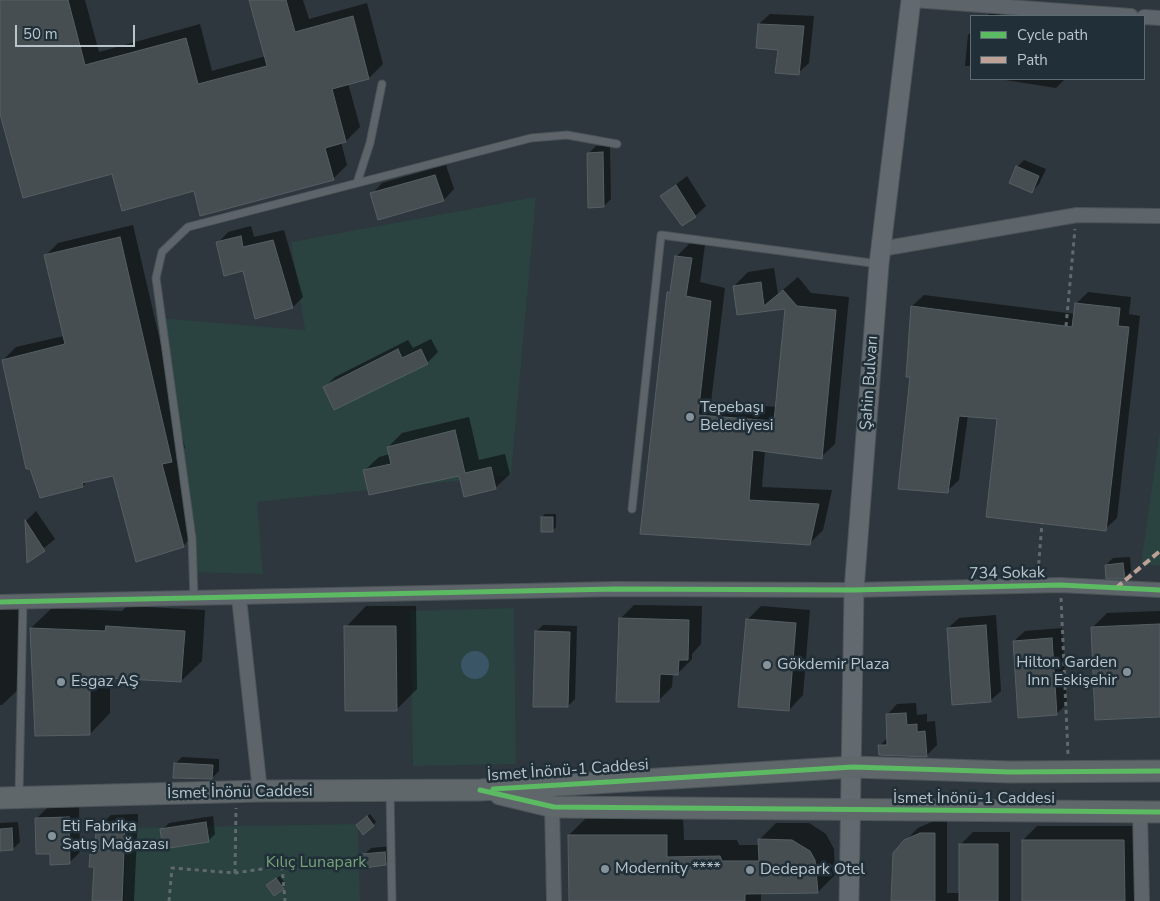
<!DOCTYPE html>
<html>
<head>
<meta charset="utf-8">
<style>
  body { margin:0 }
  #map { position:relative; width:1160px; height:901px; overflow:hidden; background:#2d373d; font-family:"Nunito Sans",sans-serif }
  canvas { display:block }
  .legend { position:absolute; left:970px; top:15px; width:175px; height:65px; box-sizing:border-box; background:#202f38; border:1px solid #5d6b73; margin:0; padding:6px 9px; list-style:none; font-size:15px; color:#b8c5cc }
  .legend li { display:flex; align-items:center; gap:10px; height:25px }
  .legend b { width:25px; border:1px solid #5d6b73 }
  .scale { position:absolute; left:15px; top:25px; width:120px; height:22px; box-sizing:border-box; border:2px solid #b8c5cc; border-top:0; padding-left:6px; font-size:15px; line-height:18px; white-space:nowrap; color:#b8c5cc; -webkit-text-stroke:4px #202f38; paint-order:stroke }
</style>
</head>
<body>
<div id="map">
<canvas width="1160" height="901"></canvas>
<ul class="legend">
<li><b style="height:6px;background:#5cba63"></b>Cycle path</li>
<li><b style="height:6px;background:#bda197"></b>Path</li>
</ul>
<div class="scale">50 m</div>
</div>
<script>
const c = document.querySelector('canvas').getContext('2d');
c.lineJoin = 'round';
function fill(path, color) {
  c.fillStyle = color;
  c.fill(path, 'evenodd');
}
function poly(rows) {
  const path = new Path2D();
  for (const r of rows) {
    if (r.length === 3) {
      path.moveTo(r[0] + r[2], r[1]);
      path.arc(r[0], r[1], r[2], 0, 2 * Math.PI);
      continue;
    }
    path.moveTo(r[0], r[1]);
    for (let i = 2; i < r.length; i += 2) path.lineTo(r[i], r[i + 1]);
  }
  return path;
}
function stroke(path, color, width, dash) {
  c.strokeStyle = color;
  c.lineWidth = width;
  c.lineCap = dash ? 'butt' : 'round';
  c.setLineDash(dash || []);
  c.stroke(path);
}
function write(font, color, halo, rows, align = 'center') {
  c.font = font + ' "Nunito Sans",sans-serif';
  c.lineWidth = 5;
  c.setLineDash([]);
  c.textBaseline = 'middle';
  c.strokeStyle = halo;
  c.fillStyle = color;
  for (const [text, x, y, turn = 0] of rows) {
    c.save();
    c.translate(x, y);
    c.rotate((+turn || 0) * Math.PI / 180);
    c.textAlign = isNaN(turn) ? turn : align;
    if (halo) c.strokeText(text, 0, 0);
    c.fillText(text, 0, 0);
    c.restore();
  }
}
const green = poly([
  [536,197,511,475,257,502,263,574,191,572,158,318,305,330,291,242],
  [1160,431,1160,566,1141,564],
  [514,608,516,764,413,766,410,611],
  [358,824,360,901,124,901,127,828]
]);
const water = poly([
  [475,665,14]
]);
const shadow = poly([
  [0,0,85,0,99,52,200,24,212,71,266,56,251,0,303,0,309,19,367,3,383,64,369,78,348,83,360,127,346,141,341,142,347,165,333,179,195,190,113,172,0,114],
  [990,13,1012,16,987,16],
  [770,14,814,16,809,63,798,73,759,24],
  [971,32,971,66,965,66,968,35],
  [999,79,1065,79,1056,88],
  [596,146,610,146,611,199,604,206,589,153],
  [1024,160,1046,169,1039,184,1032,191,1017,167],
  [446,165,454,189,444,200,372,194,382,183],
  [687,176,706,206,695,216,661,196],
  [133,225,185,448,176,457,196,533,183,546,114,474,88,480,83,486,3,360,16,347,64,336,45,256,58,243],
  [251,226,254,237,284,230,303,297,293,307,244,270,218,243,228,232],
  [690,243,705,245,700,282,725,288,711,402,777,407,786,307,738,314,734,286,748,272,774,268,778,294,798,277,811,293,849,297,835,444,821,457,765,450,762,487,832,490,823,530,809,544,641,533,668,292,672,289,676,257],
  [1088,292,1131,297,1129,314,1140,316,1117,518,1105,529,998,418,968,415,959,480,947,491,912,376,912,306,924,295,1075,314,1076,304],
  [431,339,438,352,427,363,325,387,335,377,408,340,413,348],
  [469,417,479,460,505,454,510,474,495,488,460,474,364,471,379,457,390,454,388,447,402,433],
  [36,511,55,539,28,561,26,521],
  [545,514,556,514,556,527,553,530,542,517],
  [1130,557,1131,571,1124,578,1106,565,1113,558],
  [0,605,25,606,23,685,2,705,0,705],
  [634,605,702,606,701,644,692,654,692,659,678,673,673,673,672,687,658,701,620,619],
  [127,606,205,610,202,661,181,681,110,677,110,713,90,734,31,628,52,608,122,611],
  [366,606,416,606,417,689,397,709,346,627],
  [761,606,810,610,803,695,789,710,747,620],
  [1160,611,1160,716,1093,627,1107,613],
  [996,615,1001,691,990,701,948,628,959,618],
  [543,625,577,626,575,699,568,706,536,632],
  [1062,628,1067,704,1056,714,1014,641,1025,631],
  [916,703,917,715,927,714,927,722,935,721,937,745,926,756,880,746,888,737,887,715,897,704],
  [182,757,219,759,219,771,212,778,175,764],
  [79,807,80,852,69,863,51,853,36,819,47,808],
  [138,814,134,901,93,901,95,866,91,854,96,849,97,828,111,815],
  [370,814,376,822,373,825,360,822],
  [213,816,215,834,208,841,162,830,169,823],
  [586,818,683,818,684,840,737,840,739,845,760,845,759,840,776,823,809,823,826,834,834,849,835,875,818,892,761,893,761,901,570,901,569,835],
  [934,821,947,821,947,893,960,893,960,845,973,832,1010,832,1010,901,893,901,905,841,918,828],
  [18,822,20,842,13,849,0,850,0,823],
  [1037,826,1138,826,1138,901,1024,901,1023,840],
  [392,846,392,857,385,864,364,855,371,848],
  [280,876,286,885,275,894,271,882]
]);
const building = poly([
  [0,0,68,0,85,65,186,38,198,84,267,66,249,0,286,0,295,32,353,16,369,79,332,89,346,142,325,148,334,180,200,216,194,191,122,211,112,174,23,198,0,114,0,0],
  [758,24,804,26,799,75,775,73,778,50,756,48,758,24],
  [603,152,604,207,588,208,587,153,603,152],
  [1016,166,1039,176,1032,193,1009,183,1016,166],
  [435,175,444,201,378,220,370,193,435,175],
  [676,185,696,217,682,226,660,196,676,185],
  [241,236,243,247,273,240,293,308,255,319,243,271,224,276,216,242,241,236],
  [120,237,172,462,162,464,184,547,136,562,113,476,82,483,83,487,40,498,30,469,26,469,2,360,65,344,44,255,120,237],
  [675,256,692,258,686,296,711,301,698,415,774,421,785,309,737,315,733,286,761,282,764,306,783,290,797,306,836,310,822,459,753,450,749,500,819,504,810,545,640,534,667,292,670,292,675,256],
  [1075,303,1120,308,1118,326,1129,327,1106,531,986,517,997,419,959,416,948,493,898,489,910,377,906,377,911,306,1072,327,1075,303],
  [398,349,402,358,421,349,428,364,334,410,323,387,398,349],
  [455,430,465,473,491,467,496,489,464,497,459,476,369,495,363,470,391,464,387,447,455,430],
  [541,517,553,517,553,532,541,532,541,517],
  [25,520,45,551,27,563,25,520],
  [1123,563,1125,579,1106,579,1105,565,1123,563],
  [619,618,689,620,688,660,679,660,678,675,660,674,659,702,616,702,619,618],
  [746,619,796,623,789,711,738,707,746,619],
  [1160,624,1160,717,1095,720,1091,627,1160,624],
  [986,625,991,702,952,705,947,628,986,625],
  [106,626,185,631,181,682,90,677,90,735,35,736,30,628,105,631,106,626],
  [344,626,396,626,397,711,345,711,344,626],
  [535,631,570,632,568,707,533,707,535,631],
  [1052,638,1057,715,1018,718,1013,641,1052,638],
  [906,713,907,725,917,724,917,732,925,731,927,757,879,755,878,745,887,745,886,714,906,713],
  [174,763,213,765,212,779,173,778,174,763],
  [367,816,374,826,363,835,356,825,367,816],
  [69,817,70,864,50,865,50,854,36,854,35,818,69,817],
  [206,822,209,842,163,849,160,829,206,822],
  [125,827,122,901,92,901,94,867,89,867,90,854,95,854,96,828,125,827],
  [12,828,13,850,0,851,0,829,12,828],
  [920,833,935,833,935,901,891,901,893,853,904,840,920,833],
  [568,835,667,835,667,857,720,856,722,861,759,861,758,839,792,840,810,851,815,860,818,893,745,894,745,901,569,901,568,835],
  [1022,840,1124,840,1125,901,1022,901,1022,840],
  [959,844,998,844,998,901,959,901,959,844],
  [385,852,386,865,364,868,362,854,385,852],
  [276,878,284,889,274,896,266,885,276,878]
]);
const path = poly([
  [1066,326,1075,229],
  [1038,572,1042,523],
  [1061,598,1068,754],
  [235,873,236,808],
  [169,901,172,868,235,873,282,866,285,901]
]);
const lane = poly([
  [357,183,370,143,382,84],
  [632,509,661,235,879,264],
  [194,599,192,538,156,278,162,252,188,227,531,138,567,135,617,144],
  [390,792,392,901],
  [19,795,23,602]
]);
const street = poly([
  [913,0,1131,16],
  [1144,17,1160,18],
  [881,249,1077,215,1160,216],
  [239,598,260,791],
  [0,602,615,589,854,590,1060,585,1160,590],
  [552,806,554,901],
  [1140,812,1142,901]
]);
const secondary = poly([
  [849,901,854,590,879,264,911,0]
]);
const primary = poly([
  [500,794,554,807,1160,812],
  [0,798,260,791,480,790,853,767,1010,772,1160,771]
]);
const quiet = poly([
  [1116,588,1160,551]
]);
const cycleway = poly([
  [0,602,615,589,854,590,1060,585,1160,590],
  [493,789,853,767,1010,772,1160,771],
  [480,790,554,807,1160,812]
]);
const markers = [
  [690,417,5,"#87939a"],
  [767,665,5,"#87939a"],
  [1127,672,5,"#87939a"],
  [61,682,5,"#87939a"],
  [52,836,5,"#87939a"],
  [605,869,5,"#87939a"],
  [750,870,5,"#87939a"]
];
const streetNames = [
  ["Şahin Bulvarı",870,383,-86],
  ["734 Sokak",1007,574,-1],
  ["İsmet İnönü-1 Caddesi",568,771,-4],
  ["İsmet İnönü Caddesi",240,793,-1],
  ["İsmet İnönü-1 Caddesi",974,799]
];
const poiNames = [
  ["Tepebaşı",700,408],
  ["Belediyesi",700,426],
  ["Hilton Garden",1117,663,"right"],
  ["Inn Eskişehir",1117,681,"right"],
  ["Gökdemir Plaza",777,665],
  ["Esgaz AŞ",71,682],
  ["Eti Fabrika",62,827],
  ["Satış Mağazası",62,845],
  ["Modernity ****",615,869],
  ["Dedepark Otel",760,870]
];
const parkNames = [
  ["Kılıç Lunapark",316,863]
];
fill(green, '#2a4240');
fill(water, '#3a5666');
fill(shadow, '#0007');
fill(building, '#464e52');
stroke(building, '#555f64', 1);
stroke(lane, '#4b5357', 9);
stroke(street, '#4b5357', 16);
stroke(secondary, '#4b5357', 21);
stroke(primary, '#4b5459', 23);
stroke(path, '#606a6d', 3, [4, 4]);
stroke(lane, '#5e656a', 7);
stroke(street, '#5e656a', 14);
stroke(secondary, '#626a6f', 19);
stroke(primary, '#60676b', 21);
stroke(quiet, '#bda197', 4, [8, 4]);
stroke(cycleway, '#5cba63', 5);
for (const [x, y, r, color] of markers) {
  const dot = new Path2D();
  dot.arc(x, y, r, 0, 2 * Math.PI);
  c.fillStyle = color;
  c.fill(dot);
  stroke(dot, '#202f38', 2);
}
write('16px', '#b8c5cc', '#202f38', streetNames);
write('16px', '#b8c5cc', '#202f38', poiNames, 'left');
write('16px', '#77a277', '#202f38', parkNames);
</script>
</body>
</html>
